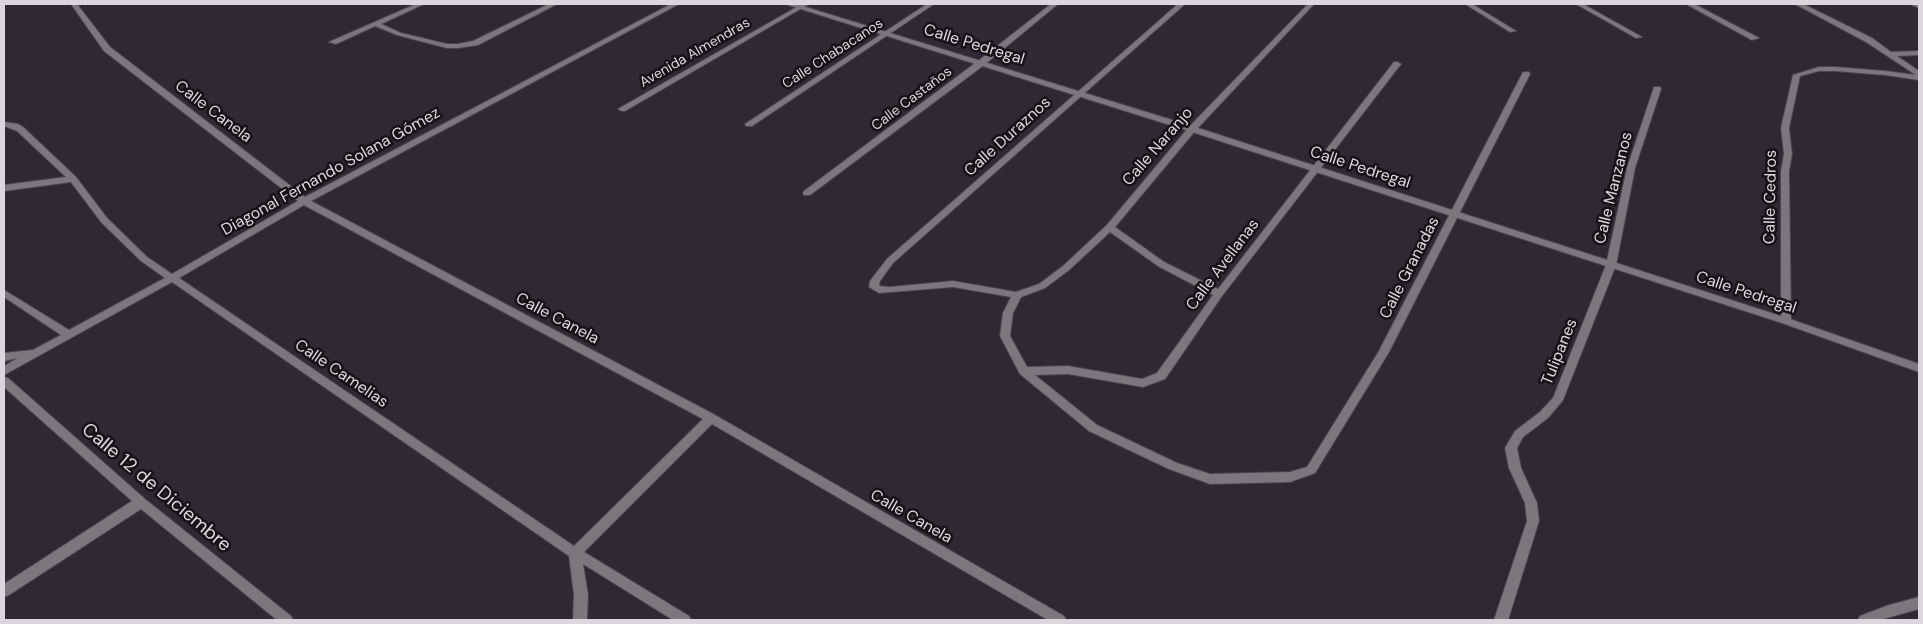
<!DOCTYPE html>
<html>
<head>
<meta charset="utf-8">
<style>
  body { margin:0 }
  #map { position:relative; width:1923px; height:624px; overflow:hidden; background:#302834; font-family:"DM Sans",sans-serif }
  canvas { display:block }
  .frame { position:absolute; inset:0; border:5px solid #dcd6de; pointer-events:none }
</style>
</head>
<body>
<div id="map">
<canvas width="1923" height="624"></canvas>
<div class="frame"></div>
</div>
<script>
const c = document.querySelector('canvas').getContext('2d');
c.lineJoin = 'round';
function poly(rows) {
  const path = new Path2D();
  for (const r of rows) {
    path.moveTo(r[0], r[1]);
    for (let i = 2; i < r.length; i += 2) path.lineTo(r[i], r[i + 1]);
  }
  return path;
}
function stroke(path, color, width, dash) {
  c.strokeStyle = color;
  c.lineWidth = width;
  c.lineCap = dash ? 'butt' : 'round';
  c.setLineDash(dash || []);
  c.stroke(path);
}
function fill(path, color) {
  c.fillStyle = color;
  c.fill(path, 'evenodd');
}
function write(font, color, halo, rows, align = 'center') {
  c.font = font + ' "DM Sans",sans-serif';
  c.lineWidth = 5;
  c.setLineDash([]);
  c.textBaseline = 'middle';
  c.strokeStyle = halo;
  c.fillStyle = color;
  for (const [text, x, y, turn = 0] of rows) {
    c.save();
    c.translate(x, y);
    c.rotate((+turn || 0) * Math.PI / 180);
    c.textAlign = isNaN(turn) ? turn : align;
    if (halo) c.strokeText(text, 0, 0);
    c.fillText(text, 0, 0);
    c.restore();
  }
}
const minor = poly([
  [71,4,77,4,110,47,305,197,671,4,679,4,311,201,715,415,1064,616,1066,620,1048,620,712,424,584,552,689,616,691,620,673,620,583,564,588,595,587,620,573,620,574,595,569,556,172,282,4,375,4,366,18,358,4,361,4,353,33,350,61,335,4,297,4,290,69,330,165,278,141,261,101,222,71,182,4,191,4,185,66,177,17,131,4,126,4,122,18,124,23,127,76,177,107,218,147,257,172,274,298,201,104,51,71,4],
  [304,205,703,419,574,546,179,278,304,205],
  [416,4,424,4,381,24,401,33,447,44,458,44,473,41,549,4,557,4,478,45,458,48,447,48,397,35,375,26,336,44,329,42,416,4],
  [802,4,809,4,625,111,622,111,618,109,802,4],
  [927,4,934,4,752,126,746,126,745,124,927,4],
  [1051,4,1058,4,984,65,810,195,804,195,803,193,804,191,978,61,1051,4],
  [1178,4,1185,4,893,263,880,281,879,286,890,287,953,281,1016,292,1039,284,1063,266,1107,225,1189,127,1308,4,1314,4,1195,131,1115,227,1164,262,1218,289,1394,62,1397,62,1401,64,1222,296,1165,379,1143,387,1068,374,1035,375,1097,425,1177,463,1210,474,1290,472,1307,467,1379,351,1522,74,1523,72,1529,72,1530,74,1389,352,1315,473,1290,482,1210,484,1169,469,1089,431,1020,374,1000,336,1003,313,1011,297,953,287,879,293,869,287,870,281,887,259,1178,4],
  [1110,232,1158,266,1213,295,1157,373,1142,379,1068,366,1027,367,1010,336,1013,313,1021,297,1045,288,1069,270,1110,232],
  [1465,4,1472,4,1516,31,1510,32,1465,4],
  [1576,4,1583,4,1642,37,1636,38,1576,4],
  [1686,4,1694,4,1759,38,1752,40,1686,4],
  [1795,4,1803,4,1872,38,1891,52,1919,51,1919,55,1897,56,1919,71,1919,80,1885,75,1835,71,1819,71,1800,76,1789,128,1792,154,1789,171,1791,321,1786,324,1781,321,1781,171,1784,154,1781,128,1793,75,1819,67,1835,67,1885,71,1916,75,1866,42,1795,4],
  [1911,4,1919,4,1919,8,1912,5,1911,4],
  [1654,87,1660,87,1661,89,1635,168,1616,265,1563,400,1548,418,1523,437,1517,448,1521,468,1537,503,1539,521,1508,620,1494,620,1527,521,1525,503,1509,468,1505,448,1515,431,1540,412,1553,398,1606,265,1627,168,1654,87],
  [4,377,8,378,145,499,291,616,293,620,277,620,141,509,9,595,4,597,4,584,132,501,4,387,4,377],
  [1919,597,1919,609,1880,620,1858,620,1860,616,1889,605,1919,597]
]);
const tertiary = poly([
  [787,4,796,4,1195,127,1790,319,1919,364,1919,372,1782,323,1189,131,788,5,787,4]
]);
const farStreetnames = [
  ["Avenida Almendras",695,53,-30],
  ["Calle Chabacanos",833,54,-33],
  ["Calle Castaños",912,99,-37]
];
const streetNames = [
  ["Calle Pedregal",974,45,17],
  ["Calle Canela",213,112,37],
  ["Calle Duraznos",1008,137,-42],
  ["Calle Naranjo",1158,147,-49],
  ["Calle Pedregal",1360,168,18],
  ["Diagonal Fernando Solana Gómez",331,172,-29],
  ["Calle Manzanos",1614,188,-76],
  ["Calle Cedros",1771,197,-89],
  ["Calle Avellanas",1223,265,-53],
  ["Calle Granadas",1410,268,-63],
  ["Calle Pedregal",1746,293,18],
  ["Calle Canela",557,319,28],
  ["Tulipanes",1560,352,-68],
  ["Calle Camelias",341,374,34],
  ["Calle Canela",911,517,30]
];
const nearStreetnames = [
  ["Calle 12 de Diciembre",156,488,40]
];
stroke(minor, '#4c444f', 2);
stroke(tertiary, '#4c444f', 2);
fill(minor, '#7c777e');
fill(tertiary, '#7c777e');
write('14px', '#dcd6de', '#161218', farStreetnames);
write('16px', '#dcd6de', '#161218', streetNames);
write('19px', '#dcd6de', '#161218', nearStreetnames);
</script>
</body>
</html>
